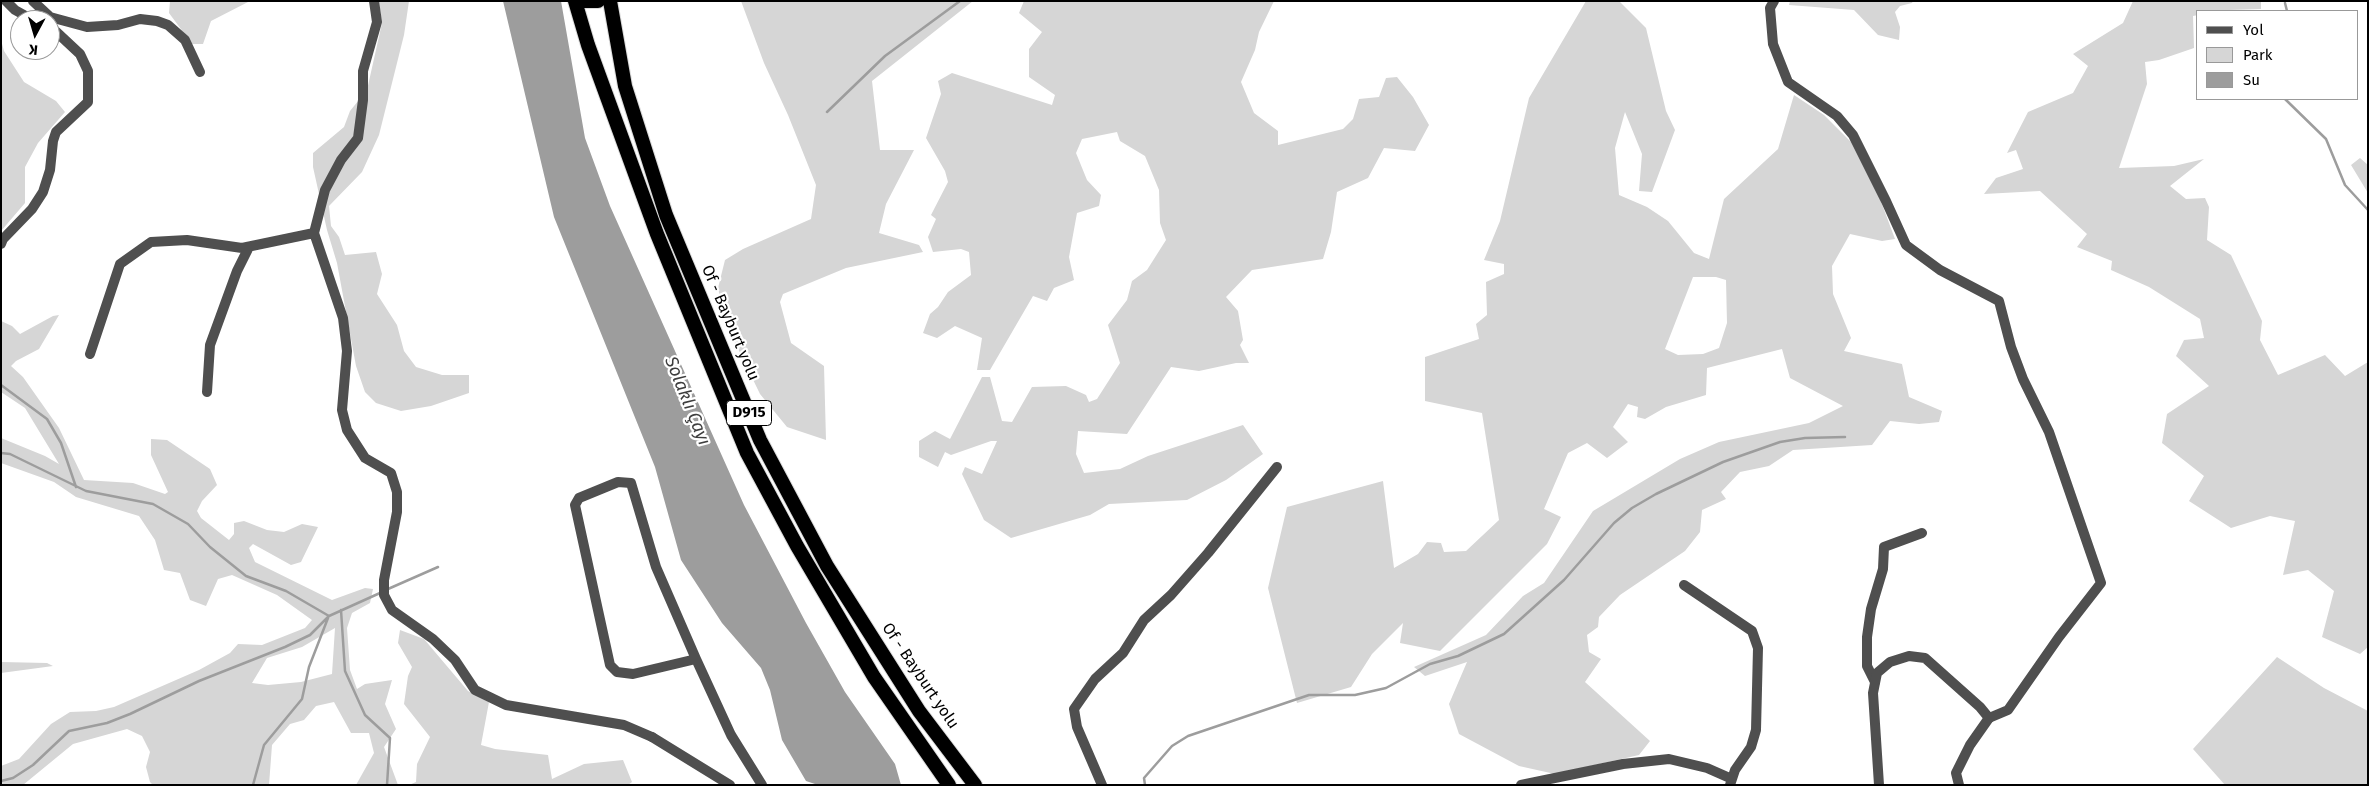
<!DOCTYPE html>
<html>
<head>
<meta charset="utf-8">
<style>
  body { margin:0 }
  #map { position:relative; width:2369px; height:786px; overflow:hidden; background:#fff; font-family:"Fira Sans",sans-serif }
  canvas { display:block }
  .frame { position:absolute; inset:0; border:2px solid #000; pointer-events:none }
  .legend { position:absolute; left:2196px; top:10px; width:162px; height:90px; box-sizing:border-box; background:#fff; border:1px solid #999; margin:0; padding:6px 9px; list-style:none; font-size:15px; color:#000 }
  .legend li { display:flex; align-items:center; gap:10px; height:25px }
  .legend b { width:25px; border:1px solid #999 }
  .north { position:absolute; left:10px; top:10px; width:50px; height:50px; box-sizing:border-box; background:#fff; border:1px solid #999; border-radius:50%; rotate:186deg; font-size:14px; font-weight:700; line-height:20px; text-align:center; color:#000 }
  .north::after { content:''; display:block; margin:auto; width:18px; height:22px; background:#000; clip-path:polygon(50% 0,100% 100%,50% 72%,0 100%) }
</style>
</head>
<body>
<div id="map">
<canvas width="2369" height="786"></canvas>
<div class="frame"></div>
<ul class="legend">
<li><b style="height:6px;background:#4f4f4f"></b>Yol</li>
<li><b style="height:14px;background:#d6d6d6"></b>Park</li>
<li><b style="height:14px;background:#9d9d9d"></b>Su</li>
</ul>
<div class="north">K</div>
</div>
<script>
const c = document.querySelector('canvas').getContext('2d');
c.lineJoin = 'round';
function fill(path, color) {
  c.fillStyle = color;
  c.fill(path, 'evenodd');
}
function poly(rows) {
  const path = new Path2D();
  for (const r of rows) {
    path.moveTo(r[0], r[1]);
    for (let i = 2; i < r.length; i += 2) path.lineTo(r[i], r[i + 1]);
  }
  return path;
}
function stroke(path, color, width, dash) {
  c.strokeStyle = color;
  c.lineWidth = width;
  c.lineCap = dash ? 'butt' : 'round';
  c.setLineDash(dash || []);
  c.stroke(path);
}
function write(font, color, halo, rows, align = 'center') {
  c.font = font + ' "Fira Sans",sans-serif';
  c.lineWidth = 4.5;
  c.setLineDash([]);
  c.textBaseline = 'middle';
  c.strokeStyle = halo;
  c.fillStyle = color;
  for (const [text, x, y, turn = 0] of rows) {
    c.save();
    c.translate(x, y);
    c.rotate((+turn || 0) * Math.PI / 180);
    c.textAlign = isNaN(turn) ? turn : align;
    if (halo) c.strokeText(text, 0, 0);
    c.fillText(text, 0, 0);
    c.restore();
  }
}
const green = poly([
  [170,1,250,1,211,21,203,44,192,44,169,13],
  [379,1,409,1,404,35,379,135,362,172,329,206,331,226,339,237,345,255,376,252,382,274,377,294,397,325,404,351,416,367,442,375,469,375,469,393,431,406,401,411,376,403,365,392,356,366,337,263,327,230,313,167,313,153,344,127,350,111,367,90,382,23],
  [741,1,973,1,872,81,880,150,914,150,886,204,879,233,919,245,923,252,846,268,783,294,780,302,791,343,824,366,826,440,787,427,760,394,725,322,718,288,725,260,743,249,811,219,816,185,788,115,764,63],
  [1024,1,1274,1,1259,32,1255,50,1241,82,1254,113,1278,131,1278,145,1343,129,1353,119,1359,99,1379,97,1386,78,1397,77,1413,97,1429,125,1415,151,1384,148,1368,178,1337,192,1331,232,1323,259,1252,270,1226,297,1238,311,1243,340,1240,345,1249,363,1236,363,1199,371,1171,367,1127,434,1078,431,1076,454,1084,473,1120,469,1148,456,1243,425,1263,454,1226,480,1187,500,1109,504,1090,515,1011,538,984,520,962,474,965,467,982,474,997,441,991,441,951,455,945,452,938,467,919,457,919,441,935,431,950,439,982,377,990,377,1002,421,1012,422,1032,387,1066,386,1086,395,1089,402,1097,399,1120,363,1108,325,1127,300,1132,281,1147,270,1166,240,1160,223,1159,190,1145,156,1120,141,1117,132,1082,139,1076,153,1087,180,1101,195,1099,206,1077,213,1069,257,1074,280,1054,288,1047,301,1033,296,990,370,977,370,982,338,955,326,937,338,923,333,930,314,938,307,948,292,971,275,969,252,961,249,933,252,928,237,936,219,931,215,948,182,945,171,926,138,941,94,938,81,952,73,1052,105,1055,95,1029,77,1029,49,1042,32,1019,13],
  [1586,1,1619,1,1646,28,1666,111,1675,130,1652,192,1639,191,1642,154,1625,112,1615,148,1619,195,1647,207,1668,221,1694,253,1709,259,1724,199,1778,149,1794,95,1824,115,1851,142,1880,199,1895,239,1882,241,1850,234,1832,266,1833,294,1851,338,1844,351,1902,364,1909,397,1942,411,1939,422,1919,424,1890,421,1872,445,1793,450,1769,466,1740,472,1721,492,1726,499,1702,510,1700,532,1685,551,1620,595,1599,617,1598,627,1587,635,1589,652,1601,659,1585,682,1650,741,1639,755,1555,774,1519,766,1459,734,1449,704,1467,662,1425,676,1414,667,1486,635,1523,596,1544,583,1593,511,1680,459,1719,442,1809,423,1843,406,1790,378,1782,349,1707,368,1706,395,1666,407,1645,419,1637,417,1638,407,1628,404,1613,427,1628,442,1607,458,1587,443,1568,453,1544,509,1561,517,1547,544,1440,651,1400,643,1403,623,1372,654,1351,687,1297,703,1268,588,1287,507,1383,481,1394,568,1418,554,1427,542,1441,543,1444,552,1466,551,1499,520,1482,413,1425,401,1425,357,1479,339,1476,324,1487,315,1486,282,1504,274,1504,264,1484,260,1500,221,1529,98],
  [1693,277,1716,277,1726,280,1727,323,1719,348,1703,354,1678,355,1665,349],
  [1790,1,1913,1,1912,3,1900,6,1895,12,1900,27,1899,40,1878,35,1854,10,1789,5],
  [2133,1,2261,1,2261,9,2198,11,2198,15,2193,16,2194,48,2159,60,2145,62,2147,84,2119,168,2174,166,2204,159,2170,186,2186,199,2205,198,2209,207,2207,240,2231,255,2262,321,2260,340,2278,375,2325,355,2345,376,2368,362,2368,647,2360,654,2322,637,2334,591,2308,570,2283,575,2295,521,2270,516,2231,528,2189,501,2204,476,2162,443,2167,414,2209,386,2176,356,2184,340,2204,338,2200,319,2149,287,2111,270,2112,261,2077,247,2087,234,2040,191,1984,194,1996,178,2023,169,2016,150,2007,153,2028,112,2073,93,2088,66,2073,54,2123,23],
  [1,40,4,51,24,82,56,101,65,112,38,143,25,167,25,203,1,231],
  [2360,158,2368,165,2368,193,2351,165],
  [59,315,39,349,16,361,11,366,23,377,59,428,84,480,133,483,165,494,168,492,151,455,151,439,167,440,210,469,217,485,202,501,197,511,201,518,229,540,234,534,234,523,244,521,267,530,284,532,302,524,318,527,301,562,291,565,253,544,249,548,255,562,332,600,365,588,373,589,370,603,352,613,347,628,350,670,357,689,365,684,392,680,385,704,396,729,384,747,398,785,356,785,374,753,369,733,351,733,334,702,316,706,304,720,290,724,272,745,269,785,153,785,150,782,146,767,150,752,142,736,127,729,73,744,23,785,1,785,1,766,19,759,51,724,70,712,96,711,114,707,199,670,230,653,238,644,262,645,305,628,312,620,277,595,232,575,218,579,206,606,190,600,180,573,164,570,155,540,139,516,76,497,54,482,1,463,1,438,45,456,59,464,25,408,1,392,1,321,12,326,20,334,53,316],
  [335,628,332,674,301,682,268,685,252,683,267,658,302,647],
  [400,630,424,639,468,691,489,702,481,745,495,749,548,755,552,779,584,764,623,760,632,782,628,785,409,785,416,782,417,764,430,737,404,704,408,676,412,667,398,643],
  [2277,657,2324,688,2368,711,2368,785,2225,785,2193,749],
  [1,662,47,663,53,666,1,673]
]);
const water = poly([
  [503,1,561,1,585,138,610,206,744,505,806,623,845,692,895,764,901,785,818,785,806,781,782,740,770,690,761,668,722,623,681,560,655,467,554,217]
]);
const stream = poly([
  [2285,3,2287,11],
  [2285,99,2326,139,2345,185,2368,210],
  [827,112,885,56,960,1],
  [1,385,47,419,61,443,76,487],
  [1,453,10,454,86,491,153,504,188,524,210,547,246,576,286,591,329,616,380,593],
  [388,589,438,567],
  [341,610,345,671,365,715,390,738,387,785],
  [1,781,13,778,33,765,69,731,107,723,130,714,199,681,285,647,310,635,329,616],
  [253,785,264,745,302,699,309,667,328,618],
  [1145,785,1144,778,1172,746,1188,736,1309,695,1355,695,1386,688,1430,664,1458,656,1504,634,1564,580,1614,523,1632,508,1656,494,1723,462,1780,442,1805,438,1845,437]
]);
const minor = poly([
  [6,1,15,10,33,20],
  [33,1,50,17,87,27,118,25,140,19,157,21,168,25,185,40,200,72],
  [374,1,377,22,363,71,363,100,358,138,341,160,325,190,314,233,343,318,347,351,342,410,347,430,365,458,391,473,397,492,397,512,384,580,384,595,392,610,433,639,455,660,475,690,506,705,624,725,652,737],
  [1,244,3,239,32,209,43,192,50,170,53,141,56,132,88,102,88,71,80,54,50,26],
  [90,354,120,264,151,242,187,240,242,248,314,233],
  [207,392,210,345,237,271,249,247],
  [1684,585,1752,631,1758,648,1756,730,1751,747,1735,770,1730,785],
  [696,659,633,674,617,672,610,665,575,505,579,498,618,482,631,483,656,567,696,659,731,735,762,785],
  [1875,682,1867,666,1867,637,1871,609,1883,569,1884,547,1922,533],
  [1102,785,1077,727,1074,709,1095,679,1123,653,1144,620,1171,595,1208,553,1277,467],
  [1521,785,1623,764,1669,759,1707,768,1732,779],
  [1959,785,1956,773,1970,745,1989,718]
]);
const tertiary = poly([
  [1774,1,1770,8,1773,44,1788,82,1837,116,1853,135,1886,201,1906,245,1940,270,1999,301,2011,347,2023,379,2049,432,2101,583,2059,637,2008,710,1989,718,1980,707,1925,658,1909,656,1890,662,1877,673,1873,693,1879,785],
  [652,737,730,785]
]);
const trunk = poly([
  [575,1,588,45,657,234,747,453,797,546,874,677,949,785],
  [581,1,598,1],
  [610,1,625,86,666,215,760,440,827,566,919,711,975,785]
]);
const shields = [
  [749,413,45]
];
const shieldNames = [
  ["D915",749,413]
];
const streetNames = [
  ["Of - Bayburt yolu",730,323,67],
  ["Of - Bayburt yolu",920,676,56]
];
const waterNames = [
  ["Solaklı Çayı",687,401,68]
];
fill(green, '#d6d6d6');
fill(water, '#9d9d9d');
stroke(stream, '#9d9d9d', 2.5);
stroke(trunk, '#dbdbdb', 16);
stroke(minor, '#4f4f4f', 10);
stroke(tertiary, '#4f4f4f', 10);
stroke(trunk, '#000', 14);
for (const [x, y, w] of shields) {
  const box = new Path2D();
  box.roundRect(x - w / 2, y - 12.5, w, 25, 4);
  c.fillStyle = '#fff';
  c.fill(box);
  stroke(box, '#000', 1);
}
write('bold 15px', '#000', null, shieldNames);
write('16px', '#000', '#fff', streetNames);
write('italic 18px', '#3e3e3e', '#fff', waterNames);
</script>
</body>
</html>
